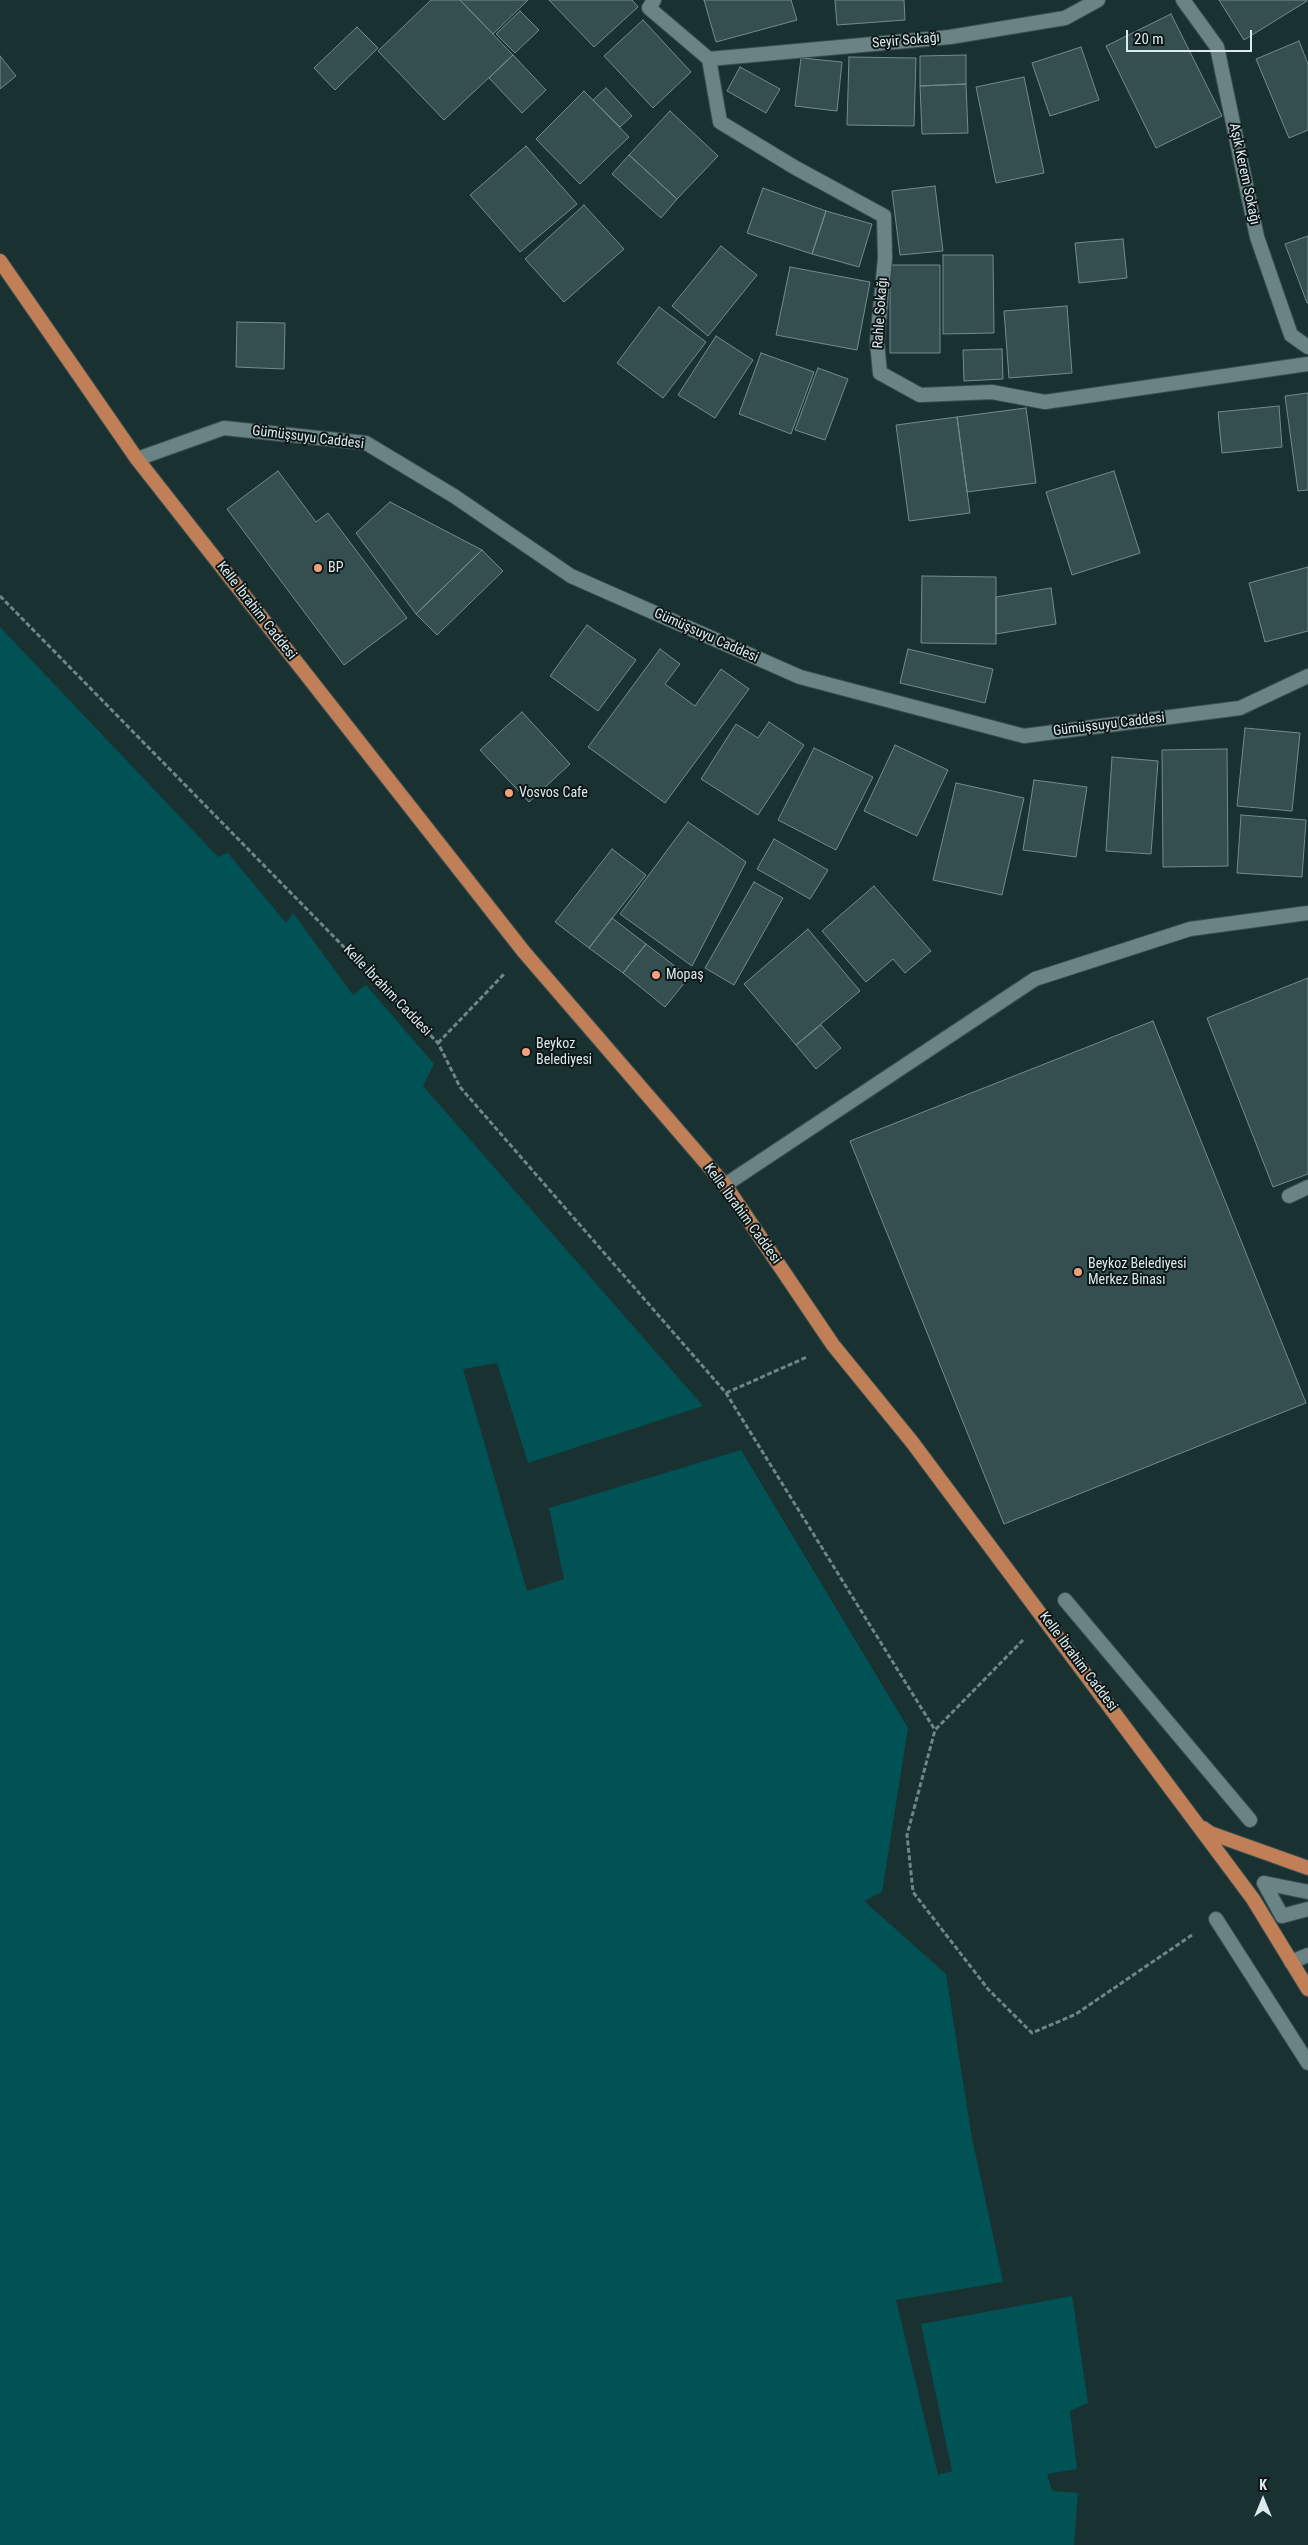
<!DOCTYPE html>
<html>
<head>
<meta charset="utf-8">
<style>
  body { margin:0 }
  #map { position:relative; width:1308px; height:2545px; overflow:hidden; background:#1a3132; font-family:"Roboto Condensed",sans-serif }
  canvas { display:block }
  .north { position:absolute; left:1238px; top:2475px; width:50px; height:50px; -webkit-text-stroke:4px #0d1718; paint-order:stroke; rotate:0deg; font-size:14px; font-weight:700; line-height:20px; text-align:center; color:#dceaeb }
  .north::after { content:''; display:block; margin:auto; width:18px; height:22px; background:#dceaeb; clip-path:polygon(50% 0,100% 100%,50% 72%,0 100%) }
  .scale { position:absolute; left:1126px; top:30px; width:126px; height:22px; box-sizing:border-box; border:2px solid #dceaeb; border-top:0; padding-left:6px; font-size:15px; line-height:18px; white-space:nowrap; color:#dceaeb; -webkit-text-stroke:4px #0d1718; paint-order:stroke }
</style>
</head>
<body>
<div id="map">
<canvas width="1308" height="2545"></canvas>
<div class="north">K</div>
<div class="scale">20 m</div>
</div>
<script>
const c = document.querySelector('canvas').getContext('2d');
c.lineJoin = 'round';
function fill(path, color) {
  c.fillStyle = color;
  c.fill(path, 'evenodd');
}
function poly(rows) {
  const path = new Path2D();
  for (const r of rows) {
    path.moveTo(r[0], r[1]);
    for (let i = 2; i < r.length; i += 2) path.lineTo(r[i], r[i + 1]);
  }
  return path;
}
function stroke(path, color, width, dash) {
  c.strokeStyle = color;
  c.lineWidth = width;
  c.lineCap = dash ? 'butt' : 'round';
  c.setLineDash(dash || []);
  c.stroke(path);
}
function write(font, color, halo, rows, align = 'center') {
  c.font = font + ' "Roboto Condensed",sans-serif';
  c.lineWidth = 4;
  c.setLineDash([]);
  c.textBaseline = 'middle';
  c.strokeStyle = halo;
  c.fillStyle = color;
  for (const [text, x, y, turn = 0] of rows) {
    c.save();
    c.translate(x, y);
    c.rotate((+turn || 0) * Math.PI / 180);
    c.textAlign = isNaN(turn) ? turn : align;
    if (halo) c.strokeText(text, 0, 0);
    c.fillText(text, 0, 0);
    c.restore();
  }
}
const water = poly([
  [0,627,218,857,228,853,286,923,293,913,353,995,366,985,434,1064,423,1086,703,1406,528,1463,497,1363,463,1369,527,1591,564,1579,549,1508,741,1450,908,1728,882,1892,864,1901,946,1974,971,2133,1003,2282,896,2300,938,2475,952,2471,921,2324,1072,2296,1088,2403,1070,2411,1077,2469,1047,2474,1052,2491,1078,2493,1074,2545,0,2545]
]);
const building = poly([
  [431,0,460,0,513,55,444,120,378,51,431,0],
  [460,0,528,0,493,34,460,0],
  [549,0,632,0,638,7,594,47,549,0],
  [704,0,791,0,797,20,716,42,704,0],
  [835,0,904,0,905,20,837,25,835,0],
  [1219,0,1306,0,1307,1,1244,40,1219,0],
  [520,11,539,30,515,53,496,34,520,11],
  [1171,14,1222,116,1156,148,1106,46,1171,14],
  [643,20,691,72,653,108,604,56,643,20],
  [357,27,378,48,335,90,314,68,357,27],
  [1299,41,1308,64,1308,130,1289,138,1256,59,1299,41],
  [1081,47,1099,100,1050,116,1032,63,1081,47],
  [513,55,546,90,522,113,489,78,513,55],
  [966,55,966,84,920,86,920,56,966,55],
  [0,56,16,76,0,89,0,56],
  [849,57,916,58,914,126,847,125,849,57],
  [801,58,842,62,837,111,795,106,801,58],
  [740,67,780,89,766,113,727,91,740,67],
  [1024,77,1044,173,996,183,976,87,1024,77],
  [966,84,968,133,922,134,920,86,966,84],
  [606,88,632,116,620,127,593,100,606,88],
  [584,91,629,137,580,184,536,139,584,91],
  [670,111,718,156,677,199,629,155,670,111],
  [526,146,577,204,520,252,470,195,526,146],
  [629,155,677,199,661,218,612,174,629,155],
  [935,186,943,251,900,255,892,191,935,186],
  [763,188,826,211,812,254,747,233,763,188],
  [584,205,624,249,564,302,525,259,584,205],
  [826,211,872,224,859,267,812,254,826,211],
  [1308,236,1308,303,1307,303,1285,244,1308,236],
  [1123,239,1127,278,1079,283,1075,243,1123,239],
  [721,246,757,275,708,336,672,306,721,246],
  [943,255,993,255,994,333,943,334,943,255],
  [890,265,940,265,940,353,890,353,890,265],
  [790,267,870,282,857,350,776,335,790,267],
  [1067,306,1072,373,1009,378,1004,311,1067,306],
  [659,307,706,342,663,398,617,363,659,307],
  [237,322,285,323,284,369,236,367,237,322],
  [716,336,753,360,715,418,678,395,716,336],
  [1002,349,1003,379,964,381,963,350,1002,349],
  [761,353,814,372,791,434,739,414,761,353],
  [818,368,848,379,825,440,795,430,818,368],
  [1308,393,1308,490,1298,491,1285,396,1308,393],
  [1279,406,1282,447,1222,453,1218,412,1279,406],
  [1026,408,1036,483,967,492,957,417,1026,408],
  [957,417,970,513,909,521,896,425,957,417],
  [278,471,316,522,328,513,407,618,344,665,227,509,278,471],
  [1114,471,1140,553,1072,575,1046,492,1114,471],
  [390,502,482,550,416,614,356,533,390,502],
  [482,550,503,571,437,635,416,614,482,550],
  [1308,567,1308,631,1265,642,1249,583,1308,567],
  [922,576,996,577,996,644,921,643,922,576],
  [1051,588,1056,624,996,634,996,597,1051,588],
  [587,625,636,660,598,711,550,676,587,625],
  [660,649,680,664,665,684,695,706,721,669,749,689,665,803,588,747,660,649],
  [908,649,993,669,985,703,900,683,908,649],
  [522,712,570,764,529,802,480,750,522,712],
  [769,722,804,745,758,815,701,779,736,724,758,738,769,722],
  [1245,728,1300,733,1292,811,1237,806,1245,728],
  [895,745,948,770,917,836,864,811,895,745],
  [814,748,873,777,836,850,778,820,814,748],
  [1227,749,1228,866,1163,867,1162,750,1227,749],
  [1112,757,1158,761,1151,854,1106,851,1112,757],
  [1034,780,1087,787,1076,857,1023,850,1034,780],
  [956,783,1024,798,1002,895,933,880,956,783],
  [1241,815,1306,820,1302,877,1237,873,1241,815],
  [688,822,746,862,692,966,620,914,688,822],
  [774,839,828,870,810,899,757,869,774,839],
  [612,849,646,875,589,948,555,922,612,849],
  [754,882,783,898,734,985,705,968,754,882],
  [874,886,931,951,905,973,893,959,866,982,822,931,874,886],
  [612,918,646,944,623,973,589,948,612,918],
  [808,929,860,991,796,1045,744,984,808,929],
  [646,944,689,977,665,1007,623,973,646,944],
  [1308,978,1308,1174,1273,1187,1207,1018,1308,978],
  [1153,1021,1306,1403,1004,1524,850,1141,1153,1021],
  [821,1025,841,1048,816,1069,796,1045,821,1025]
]);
const path = poly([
  [0,596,438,1043,460,1087,726,1393,935,1730],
  [438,1043,505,973],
  [726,1393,807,1357],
  [1023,1640,935,1730,907,1835,913,1892,988,1989,1032,2033,1076,2014,1192,1935]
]);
const service = poly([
  [1289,1196,1308,1187]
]);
const pedestrian = poly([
  [1065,1600,1250,1820],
  [1264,1883,1282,1916,1308,1909],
  [1264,1883,1308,1892],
  [1216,1919,1308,2063]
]);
const minor = poly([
  [654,0,649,8,709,59,720,122,794,167,884,216,885,258,877,342,880,373,920,395,992,392,1045,402,1308,364],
  [1183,0,1217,47,1257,237,1291,335,1308,347],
  [709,59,950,37,1065,18,1098,0],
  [725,1185,1035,979,1190,929,1308,913]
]);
const tertiary = poly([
  [137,459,224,428,366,443,454,496,571,576,800,677,1024,736,1240,708,1308,676],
  [1291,1962,1308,1955]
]);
const primary = poly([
  [0,261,137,459,524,952,725,1185,833,1345,912,1442,1253,1899,1308,1989],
  [1203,1828,1210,1833,1308,1868]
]);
const markers = [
  [318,568,5,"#f1a17c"],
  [509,793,5,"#f1a17c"],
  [656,975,5,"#f1a17c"],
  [526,1052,5,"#f1a17c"],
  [1078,1272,5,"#f1a17c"]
];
const streetNames = [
  ["Seyir Sokağı",906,41,-5],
  ["Aşık Kerem Sokağı",1244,174,78],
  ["Rahle Sokağı",881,313,-86],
  ["Gümüşsuyu Caddesi",308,438,7],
  ["Kelle İbrahim Caddesi",256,611,52],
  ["Gümüşsuyu Caddesi",706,636,24],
  ["Gümüşsuyu Caddesi",1109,725,-7],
  ["Kelle İbrahim Caddesi",387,991,46],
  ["Kelle İbrahim Caddesi",742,1214,54],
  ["Kelle İbrahim Caddesi",1078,1662,53]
];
const poiNames = [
  ["BP",328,568],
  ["Vosvos Cafe",519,793],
  ["Mopaş",666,975],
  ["Beykoz",536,1044],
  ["Belediyesi",536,1060],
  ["Beykoz Belediyesi",1088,1264],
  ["Merkez Binası",1088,1280]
];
fill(water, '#005255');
fill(building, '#354e4f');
stroke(building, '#728c8d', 1);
stroke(service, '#3b4f50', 16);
stroke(pedestrian, '#3b4f50', 16);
stroke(minor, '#3b4f50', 16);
stroke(tertiary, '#3b4f50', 16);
stroke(primary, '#3b4f50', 16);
stroke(path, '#728586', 3, [5, 2.5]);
stroke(service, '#6a8485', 14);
stroke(pedestrian, '#6a8485', 14);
stroke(minor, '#6a8485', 14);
stroke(tertiary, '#6a8485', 14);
stroke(primary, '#c17f57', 14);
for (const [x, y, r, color] of markers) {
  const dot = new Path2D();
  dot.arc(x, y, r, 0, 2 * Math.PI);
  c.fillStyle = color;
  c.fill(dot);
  stroke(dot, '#0d1718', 2);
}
write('14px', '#dceaeb', '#0d1718', streetNames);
write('14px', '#dceaeb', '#0d1718', poiNames, 'left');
</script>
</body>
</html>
